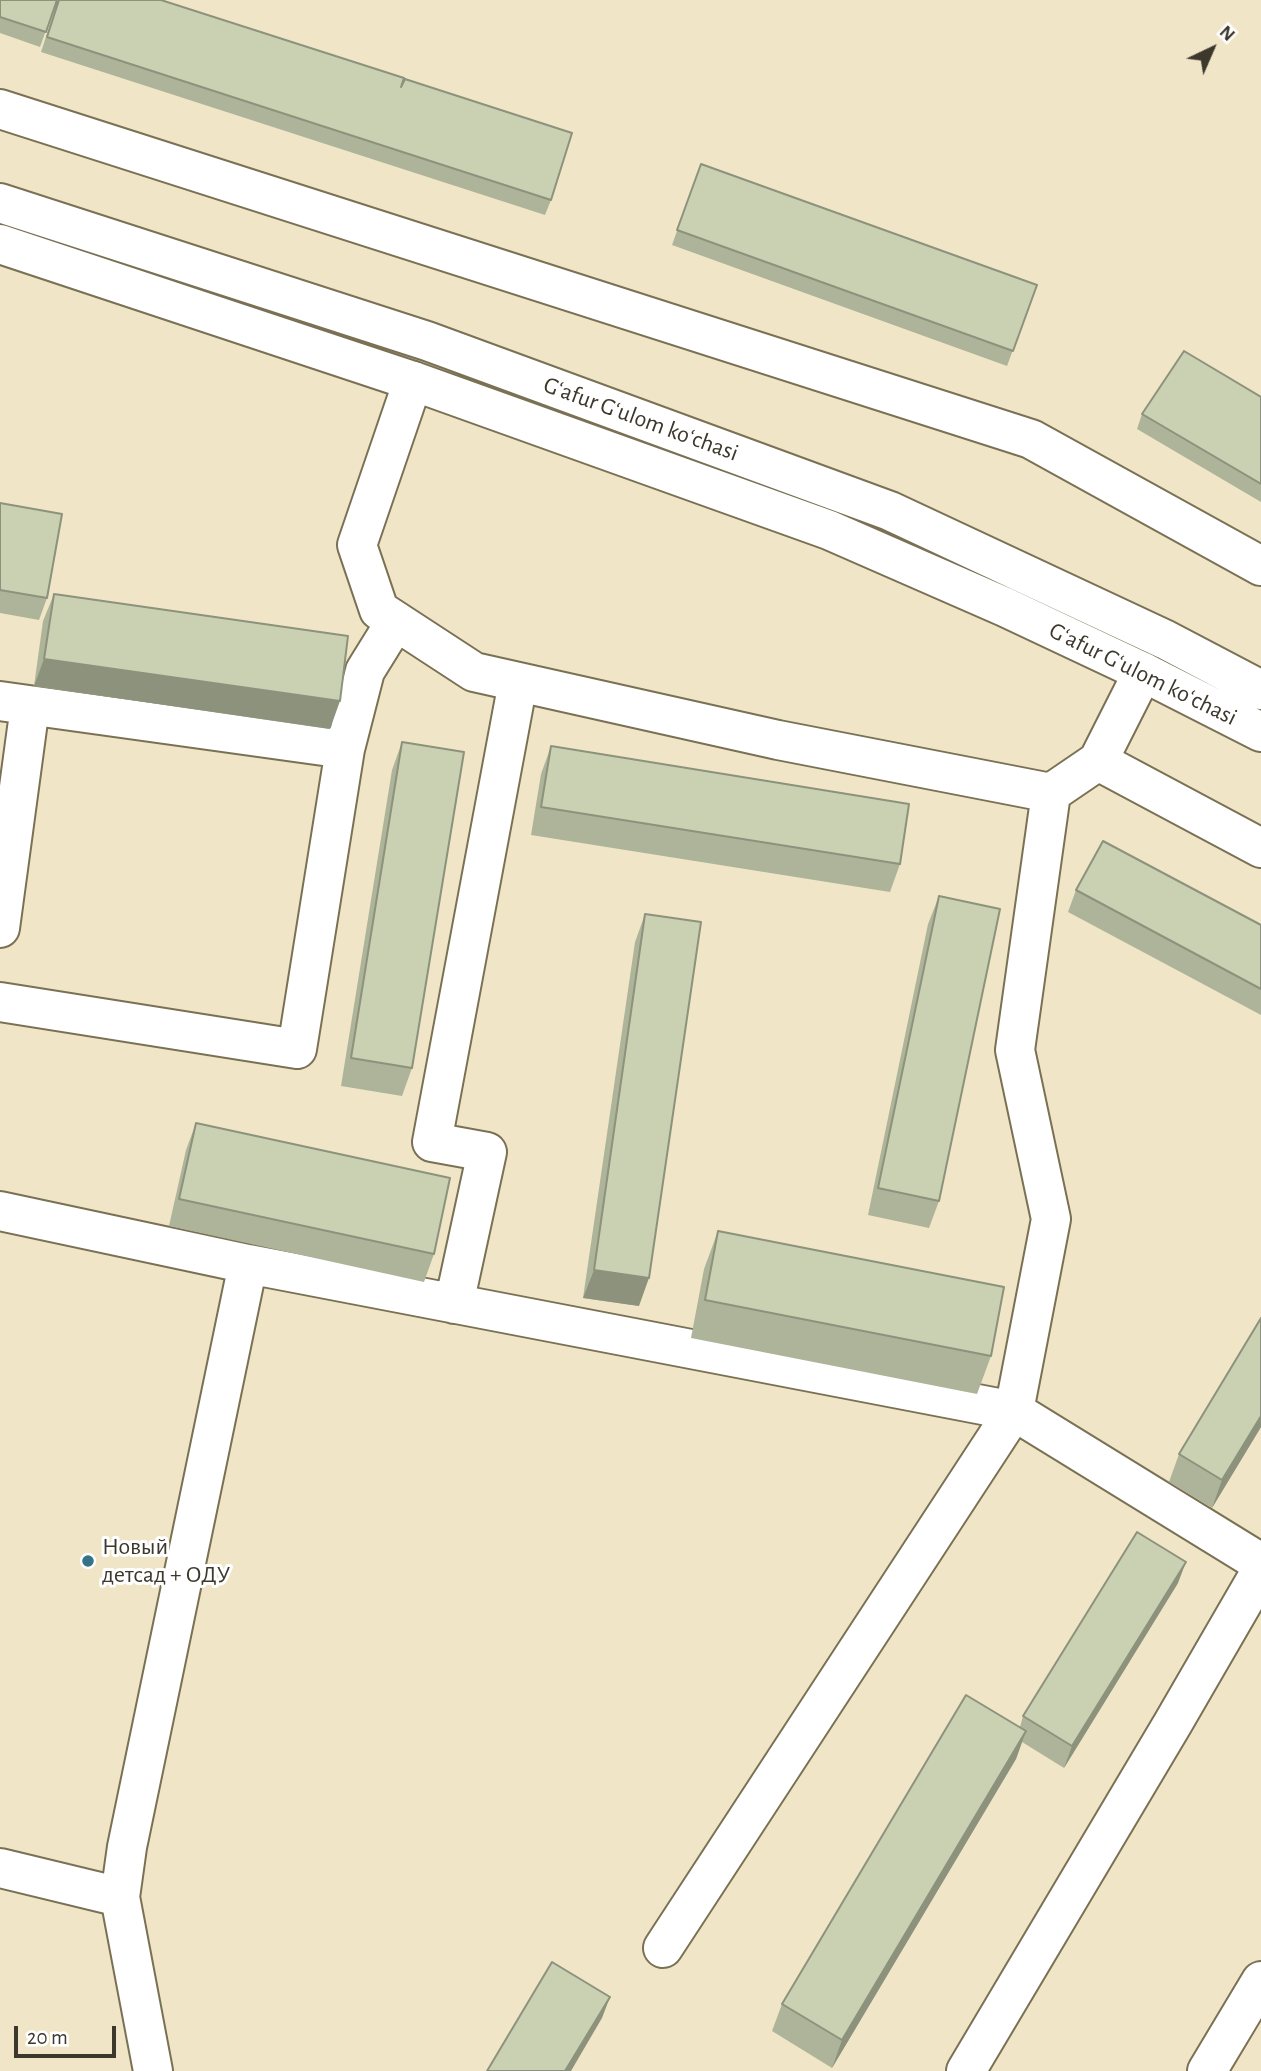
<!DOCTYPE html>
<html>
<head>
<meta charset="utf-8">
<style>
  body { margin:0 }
  #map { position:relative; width:1261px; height:2071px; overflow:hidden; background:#f0e6c7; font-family:"Alegreya Sans",sans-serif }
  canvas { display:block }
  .north { position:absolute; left:1177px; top:14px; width:70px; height:70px; -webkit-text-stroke:5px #fff; paint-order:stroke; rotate:44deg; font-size:19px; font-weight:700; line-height:28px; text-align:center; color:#3c382c }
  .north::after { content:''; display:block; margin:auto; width:24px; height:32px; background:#3c382c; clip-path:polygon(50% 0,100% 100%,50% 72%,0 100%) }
  .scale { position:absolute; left:14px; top:2026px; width:102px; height:32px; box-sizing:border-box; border:4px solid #3c382c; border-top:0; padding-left:9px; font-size:21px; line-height:24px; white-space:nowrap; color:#3c382c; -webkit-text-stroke:5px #fff; paint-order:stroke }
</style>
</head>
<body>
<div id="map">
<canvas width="1261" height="2071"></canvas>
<div class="north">N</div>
<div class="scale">20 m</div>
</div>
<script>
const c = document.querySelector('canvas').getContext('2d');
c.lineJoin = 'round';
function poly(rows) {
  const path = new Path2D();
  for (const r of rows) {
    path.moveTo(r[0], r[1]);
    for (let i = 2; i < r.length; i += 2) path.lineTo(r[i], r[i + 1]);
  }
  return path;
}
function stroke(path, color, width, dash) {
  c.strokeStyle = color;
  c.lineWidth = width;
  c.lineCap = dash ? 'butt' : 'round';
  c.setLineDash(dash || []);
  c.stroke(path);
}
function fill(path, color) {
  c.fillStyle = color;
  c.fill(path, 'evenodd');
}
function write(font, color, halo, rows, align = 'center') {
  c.font = font + ' "Alegreya Sans",sans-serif';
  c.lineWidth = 6;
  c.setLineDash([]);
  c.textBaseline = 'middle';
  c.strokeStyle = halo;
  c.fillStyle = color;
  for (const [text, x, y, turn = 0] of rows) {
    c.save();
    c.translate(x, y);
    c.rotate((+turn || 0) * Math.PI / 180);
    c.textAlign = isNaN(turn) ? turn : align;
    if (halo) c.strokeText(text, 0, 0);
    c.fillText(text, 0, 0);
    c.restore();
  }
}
const minor = poly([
  [0,109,1031,439,1261,566],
  [413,381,357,545,379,610,474,672,778,740,1051,793,1098,761],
  [1143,672,1098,761,1261,848],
  [0,701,345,749,297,1049,0,1002],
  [345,749,365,671,396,621],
  [0,928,30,706],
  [0,1211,248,1264,127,1847,120,1897,153,2071],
  [248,1264,1014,1411,1261,1563],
  [454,1304,487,1152,432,1142,518,682],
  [0,1868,120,1897],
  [663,1948,1014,1411,1051,1219,1015,1050,1051,793],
  [966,2071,1173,1723,1261,1571]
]);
const major = poly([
  [0,203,427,341,890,511,1166,640,1261,690],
  [0,244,413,381,829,530,1005,607,1143,672,1261,732],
  [1207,2071,1261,1981]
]);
const wall = poly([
  [0,0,57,0,40,47,0,33],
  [58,0,161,0,401,87,551,200,545,215,41,52],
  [701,164,1037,285,1007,366,672,245],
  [1261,397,1261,502,1137,429,1142,414],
  [0,503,47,598,39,620,0,613],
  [54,594,330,729,34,686,43,621],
  [402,742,412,1068,402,1096,341,1086,392,770],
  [551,746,900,864,890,892,531,835,541,774],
  [1076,890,1261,925,1261,1015,1068,912],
  [939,896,939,1201,929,1228,868,1215,928,924],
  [645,914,639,1306,583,1298,635,942],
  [196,1123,434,1254,424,1282,169,1226,186,1150],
  [718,1231,991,1356,977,1394,691,1338,704,1269],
  [1261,1427,1212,1508,1169,1482,1179,1454],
  [1178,1583,1064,1768,1022,1742,1016,1759,832,2068,772,2031,782,2004,1020,1727,1023,1716]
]);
const shadedWall = poly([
  [44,659,340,701,330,729,34,686],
  [594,1270,649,1278,639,1306,583,1298],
  [1261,1416,1261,1427,1212,1508,1222,1480],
  [1186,1562,1178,1583,1064,1768,1072,1746],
  [1026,1731,1016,1759,832,2068,842,2040],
  [610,1997,602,2018,571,2071,565,2071]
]);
const building = poly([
  [0,0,57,0,46,32,0,17,0,0],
  [59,0,161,0,404,78,401,87,405,79,572,133,551,200,47,37,59,0],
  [701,164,1037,285,1013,351,677,230,701,164],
  [1184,351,1261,397,1261,484,1142,414,1184,351],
  [0,503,62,514,47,598,0,590,0,503],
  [54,594,348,636,340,701,44,659,54,594],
  [402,742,464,752,412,1068,351,1058,402,742],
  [551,746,909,804,900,864,541,807,551,746],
  [1103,841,1261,925,1261,989,1076,890,1103,841],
  [939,896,1000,909,939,1201,878,1188,939,896],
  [645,914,701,922,649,1278,594,1270,645,914],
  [196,1123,450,1178,434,1254,179,1199,196,1123],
  [718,1231,1004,1287,991,1356,705,1300,718,1231],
  [1261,1318,1261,1416,1222,1480,1179,1454,1261,1318],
  [1137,1532,1186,1562,1072,1746,1023,1716,1137,1532],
  [966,1695,1026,1731,842,2040,782,2004,966,1695],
  [552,1962,610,1997,565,2071,487,2071,552,1962]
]);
const markers = [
  [88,1561,7,"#347388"]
];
const streetNames = [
  ["Gʻafur Gʻulom koʻchasi",641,419,20],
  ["Gʻafur Gʻulom koʻchasi",1143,674,26]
];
const poiNames = [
  ["Новый",102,1547],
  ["детсад + ОДУ",102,1575]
];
stroke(minor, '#7a7155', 42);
stroke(major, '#7a7155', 42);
stroke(minor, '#fff', 38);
stroke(major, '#fff', 38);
fill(wall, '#aeb499');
fill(shadedWall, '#8d927d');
fill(building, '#cad1b2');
stroke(building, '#8d927d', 2);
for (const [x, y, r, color] of markers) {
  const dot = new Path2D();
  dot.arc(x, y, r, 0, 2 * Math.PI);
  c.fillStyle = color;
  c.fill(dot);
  stroke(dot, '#fff', 2.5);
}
write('24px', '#3c382c', '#fff', streetNames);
write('24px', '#3c382c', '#fff', poiNames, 'left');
</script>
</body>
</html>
